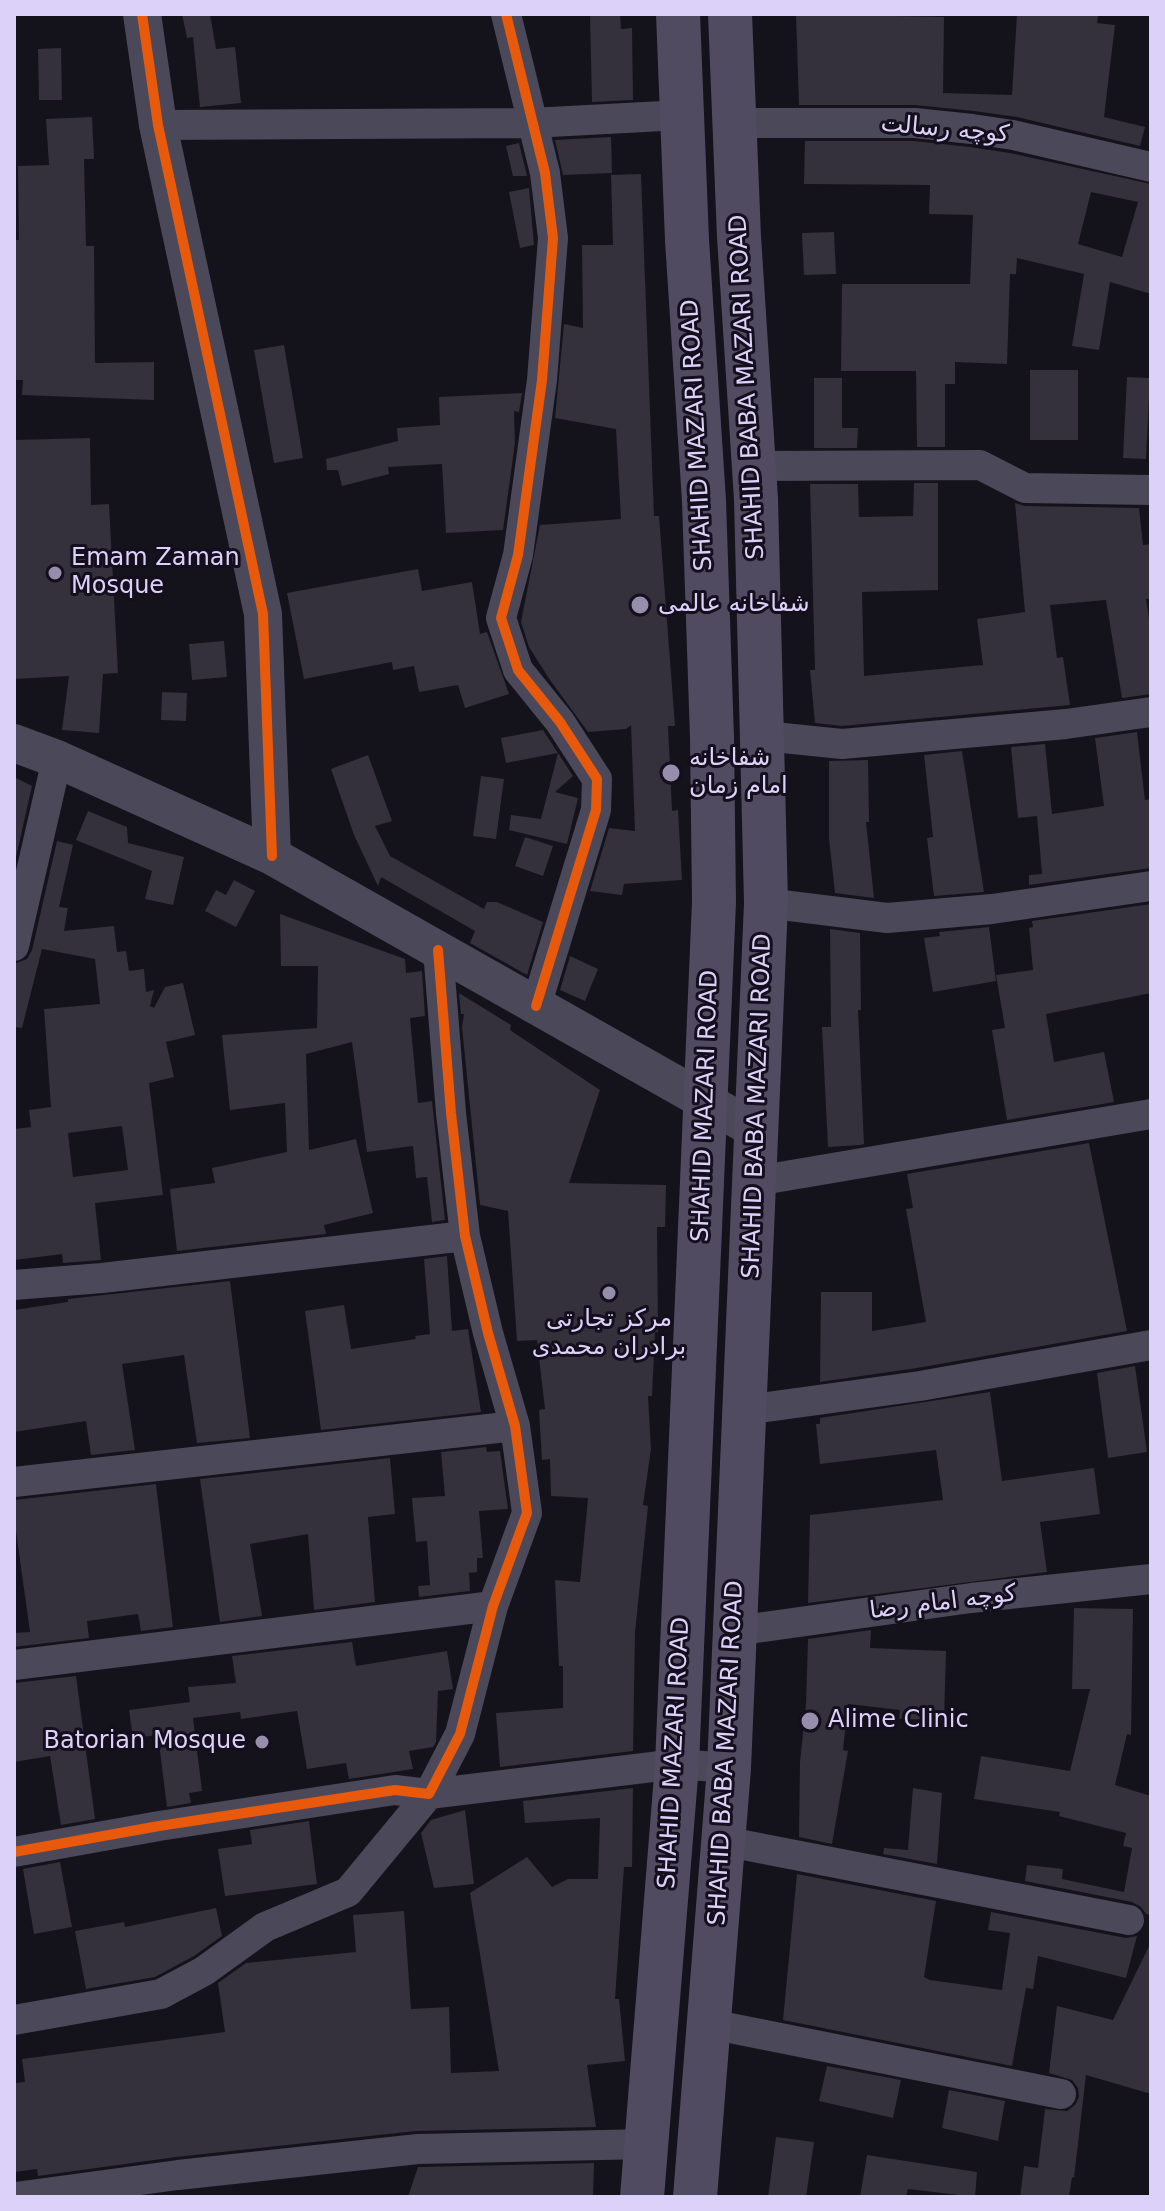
<!DOCTYPE html>
<html>
<head>
<meta charset="utf-8">
<style>
  body { margin:0 }
  #map { position:relative; width:1165px; height:2211px; overflow:hidden; background:#14121a; font-family:"DejaVu Sans",sans-serif }
  canvas { display:block }
  .frame { position:absolute; inset:0; border:16px solid #dcd1f9; pointer-events:none }
</style>
</head>
<body>
<div id="map">
<canvas width="1165" height="2211"></canvas>
<div class="frame"></div>
</div>
<script>
const c = document.querySelector('canvas').getContext('2d');
c.lineJoin = 'round';
function fill(path, color) {
  c.fillStyle = color;
  c.fill(path, 'evenodd');
}
function poly(rows) {
  const path = new Path2D();
  for (const r of rows) {
    path.moveTo(r[0], r[1]);
    for (let i = 2; i < r.length; i += 2) path.lineTo(r[i], r[i + 1]);
  }
  return path;
}
function stroke(path, color, width, dash) {
  c.strokeStyle = color;
  c.lineWidth = width;
  c.lineCap = dash ? 'butt' : 'round';
  c.setLineDash(dash || []);
  c.stroke(path);
}
function write(font, color, halo, rows, align = 'center') {
  c.font = font + ' "DejaVu Sans",Vazirmatn,sans-serif';
  c.lineWidth = 6;
  c.setLineDash([]);
  c.textBaseline = 'middle';
  c.strokeStyle = halo;
  c.fillStyle = color;
  for (const [text, x, y, turn = 0] of rows) {
    c.save();
    c.translate(x, y);
    c.rotate((+turn || 0) * Math.PI / 180);
    c.textAlign = isNaN(turn) ? turn : align;
    if (halo) c.strokeText(text, 0, 0);
    c.fillText(text, 0, 0);
    c.restore();
  }
}
const building = poly([
  [182,14,210,14,216,49,235,47,241,103,200,107,193,37,187,38],
  [590,14,620,14,621,29,632,28,633,100,592,102],
  [796,14,944,17,943,93,1012,95,1017,14,1098,16,1097,23,1115,25,1104,117,1145,127,1140,146,1017,117,974,111,915,105,799,105],
  [61,48,62,100,39,100,38,49],
  [92,117,94,159,84,159,86,246,94,246,95,363,154,362,154,400,22,395,23,380,14,380,14,240,19,240,18,166,49,165,46,119],
  [611,137,612,173,563,175,555,140],
  [805,141,914,141,970,147,1010,153,1151,184,1151,294,1110,282,1099,350,1072,346,1084,274,1017,258,1016,274,1010,274,1007,364,955,362,955,384,945,384,945,447,917,447,916,371,841,371,842,284,970,284,973,215,929,214,930,185,804,184],
  [1091,192,1138,202,1122,257,1078,244],
  [519,143,527,176,513,176,506,146],
  [641,174,654,516,659,516,675,726,668,726,672,811,678,810,682,880,624,884,622,895,590,891,609,828,635,831,631,725,626,729,588,732,550,680,529,647,521,622,540,525,621,519,616,429,555,418,564,324,583,328,582,245,613,245,611,175],
  [529,188,534,245,520,248,509,192],
  [834,232,836,274,804,275,802,233],
  [284,345,303,458,274,463,254,350],
  [1030,370,1078,370,1078,440,1030,440],
  [1127,377,1150,378,1146,459,1123,458],
  [814,378,842,378,842,428,858,428,857,448,814,448],
  [522,393,519,412,514,411,515,443,503,530,446,533,442,464,388,467,389,474,342,486,338,470,327,470,326,459,398,441,397,428,440,425,439,397],
  [90,438,91,505,109,504,118,673,103,674,99,733,62,730,69,676,14,679,14,440],
  [914,483,938,483,938,590,862,592,864,676,983,665,977,619,1025,612,1015,503,1025,506,1139,508,1143,545,1151,544,1151,599,1146,599,1151,631,1151,694,1122,698,1106,600,1050,605,1057,658,1063,657,1070,705,842,726,815,723,810,670,815,670,810,484,858,484,859,517,913,516],
  [418,569,422,591,472,582,480,634,487,632,509,694,465,708,458,685,419,692,414,666,393,670,392,662,304,679,287,593],
  [224,641,227,677,192,680,189,644],
  [162,692,187,693,186,721,161,720],
  [543,730,573,776,555,792,578,798,567,844,509,830,511,815,541,819,558,753,506,763,501,738],
  [1137,732,1145,800,1151,799,1151,868,1029,885,1029,875,1042,874,1037,816,1018,818,1011,747,1045,744,1052,814,1104,806,1095,738],
  [962,751,984,892,934,896,927,838,933,837,924,755],
  [368,755,392,821,375,826,390,856,484,909,487,902,497,902,543,922,527,975,470,943,475,931,381,877,378,886,354,835,331,769],
  [868,760,869,822,866,822,874,898,835,893,829,838,829,761],
  [481,776,504,779,496,839,473,836],
  [14,777,32,786,14,866],
  [88,811,127,827,128,843,184,857,173,905,145,899,152,871,76,840],
  [525,837,553,846,543,876,515,866],
  [57,841,73,845,59,907,68,908,64,931,114,926,117,952,126,951,129,971,144,969,146,992,154,990,150,1006,154,1008,165,987,183,983,195,1035,166,1042,174,1077,149,1083,163,1195,95,1203,101,1260,63,1263,62,1254,14,1260,14,1129,31,1127,29,1110,51,1107,44,1009,100,1004,95,959,42,949,22,1028,14,1027,14,964,27,959,32,950],
  [122,1126,128,1170,73,1177,68,1133],
  [234,880,255,891,236,927,205,911,216,890,226,895],
  [1151,904,1151,993,1046,1014,1054,1062,1104,1052,1114,1102,1007,1120,992,1030,1005,1028,996,975,1033,970,1029,928,1033,927,1032,921],
  [280,914,405,959,406,973,422,971,425,1016,410,1018,418,1103,432,1101,445,1220,432,1222,427,1177,416,1178,413,1146,367,1152,352,1042,306,1054,309,1150,356,1139,373,1213,324,1225,326,1234,177,1251,170,1189,215,1183,212,1168,287,1152,285,1103,230,1110,222,1035,317,1028,318,966,281,966],
  [989,927,996,981,933,992,924,938,940,936,939,932],
  [830,929,860,933,861,1010,858,1010,864,1144,860,1145,828,1147,822,1027,831,1027],
  [570,956,598,969,585,1001,560,990],
  [459,993,511,1025,510,1030,600,1090,569,1183,666,1185,665,1227,657,1227,658,1332,655,1332,652,1396,648,1396,651,1449,643,1505,648,1506,635,1632,633,1751,500,1767,496,1713,563,1708,563,1666,559,1666,555,1580,580,1582,588,1498,551,1496,550,1459,542,1460,539,1410,545,1409,537,1340,517,1341,508,1211,480,1205,462,1027,464,1014,461,1014],
  [1089,1143,1127,1331,917,1368,820,1382,821,1292,872,1292,872,1331,926,1322,906,1209,913,1208,907,1174],
  [447,1256,452,1331,468,1329,481,1412,321,1430,305,1311,344,1305,351,1349,416,1339,415,1336,430,1334,424,1259],
  [230,1281,250,1438,197,1443,184,1355,122,1364,135,1450,91,1455,86,1421,14,1432,14,1310,68,1302,68,1299],
  [1135,1366,1147,1452,1108,1458,1097,1373],
  [990,1392,1002,1481,1094,1468,1100,1514,1040,1522,1047,1572,808,1603,810,1515,943,1500,936,1450,820,1464,816,1424,820,1424,820,1418],
  [486,1447,487,1452,500,1451,508,1509,479,1511,483,1558,477,1558,477,1572,469,1573,470,1591,419,1597,418,1586,430,1585,427,1541,416,1542,412,1498,445,1496,441,1452],
  [390,1458,395,1514,368,1517,375,1602,314,1610,308,1534,250,1544,262,1616,220,1622,200,1479],
  [156,1484,173,1627,141,1631,138,1614,87,1621,89,1638,14,1647,14,1633,30,1632,14,1517,14,1500],
  [1074,1608,1133,1609,1131,1735,1127,1734,1115,1785,1151,1796,1151,1915,1146,1914,1141,1907,1132,1902,1025,1881,1027,1865,1063,1869,1062,1879,1124,1892,1132,1848,1123,1846,1126,1833,1059,1816,1060,1812,974,1799,981,1756,1070,1771,1090,1689,1072,1689],
  [871,1630,870,1648,946,1651,944,1720,899,1719,900,1710,848,1704,843,1750,848,1751,832,1844,799,1837,800,1762,806,1704,808,1639],
  [352,1642,356,1666,447,1651,453,1689,438,1691,436,1742,433,1747,409,1751,413,1769,349,1779,346,1763,307,1769,297,1711,241,1719,240,1712,193,1718,202,1791,189,1793,191,1803,167,1807,158,1735,133,1738,129,1710,190,1702,188,1687,236,1683,232,1656],
  [76,1676,95,1819,61,1825,50,1756,14,1762,14,1683],
  [633,1788,632,1867,624,1867,615,1999,619,1999,625,2061,587,2065,596,2127,416,2131,176,2157,38,2176,37,2169,14,2172,14,2083,25,2082,22,2059,225,2032,218,1983,246,1963,356,1952,353,1915,404,1911,411,2009,449,2007,451,2073,499,2071,470,1893,527,1857,552,1887,568,1879,598,1879,600,1818,525,1823,523,1801],
  [913,1788,942,1793,937,1864,883,1854,884,1848,908,1850],
  [465,1810,474,1884,434,1888,421,1833,431,1820],
  [309,1821,317,1884,225,1896,218,1849,252,1844,250,1830],
  [60,1862,72,1927,34,1934,23,1869],
  [797,1874,936,1901,924,1977,930,1980,1002,1990,1010,1933,988,1930,991,1912,1126,1938,1137,1936,1126,1978,1038,1956,1033,1989,1026,1988,1012,2066,783,2020],
  [216,1908,222,1936,194,1956,155,1977,86,1989,75,1931,124,1922,125,1927],
  [1151,1942,1151,2094,1086,2075,1074,2178,1072,2177,1069,2197,1020,2197,1024,2166,1038,2168,1045,2109,1067,2111,1075,2105,1079,2097,1078,2088,1072,2080,1049,2073,1057,2006,1113,2020],
  [827,2066,901,2080,893,2118,819,2101],
  [949,2090,1005,2101,998,2141,942,2128],
  [776,2137,814,2142,806,2197,768,2197],
  [867,2155,977,2172,975,2197,908,2189,906,2197,860,2197],
  [594,2163,593,2197,408,2197,418,2167]
]);
const minor = poly([
  [506,14,545,173,553,238,542,380,518,555,501,618,518,670,560,722,597,779,596,810,536,1006],
  [735,123,915,123,972,129,1013,135,1151,167],
  [158,125,531,123,682,115],
  [754,466,980,465,1025,488,1151,490],
  [764,736,842,744,1066,724,1151,712],
  [766,903,887,918,992,909,1151,886],
  [14,946,57,759],
  [756,1181,1151,1114],
  [14,1285,102,1278,465,1236],
  [745,1410,920,1386,1151,1345],
  [14,1482,515,1426],
  [735,1631,971,1598,1151,1579],
  [14,1665,493,1606],
  [723,1841,1129,1920],
  [14,1852,159,1826,395,1790,429,1794,460,1734,493,1606,527,1513,515,1426,488,1333,465,1236,451,1113,438,950],
  [14,2020,161,1994,204,1971,265,1927,348,1892,429,1794,677,1764,729,1768],
  [710,2024,1061,2094],
  [15,2197,178,2175,418,2149,648,2144]
]);
const tertiary = poly([
  [142,14,158,125,263,614,272,856],
  [14,743,57,759,272,856,758,1131]
]);
const secondary = poly([
  [642,2197,677,1764,714,902,712,738,704,501,687,240,678,14],
  [695,2197,729,1768,766,903,756,499,739,237,730,14]
]);
const cycleway = poly([
  [142,14,158,125,263,614,272,856],
  [506,14,545,173,553,238,542,380,518,555,501,618,518,670,560,722,597,779,596,810,536,1006],
  [14,1852,159,1826,395,1790,429,1794,460,1734,493,1606,527,1513,515,1426,488,1333,465,1236,451,1113,438,950]
]);
const markers = [
  [55,573,8,"#968eab"],
  [640,605,10,"#968eab"],
  [671,773,10,"#968eab"],
  [609,1293,8,"#968eab"],
  [810,1721,10,"#968eab"],
  [262,1742,8,"#968eab"]
];
const streetNames = [
  ["کوچه رسالت",945,130,5],
  ["SHAHID BABA MAZARI ROAD",748,387,-93],
  ["SHAHID MAZARI ROAD",698,435,-93],
  ["SHAHID MAZARI ROAD",706,1106,-88],
  ["SHAHID BABA MAZARI ROAD",758,1106,-88],
  ["کوچه امام رضا",943,1603,-7],
  ["SHAHID MAZARI ROAD",675,1753,-87],
  ["SHAHID BABA MAZARI ROAD",727,1753,-87]
];
const poiNames = [
  ["Emam Zaman",71,559],
  ["Mosque",71,587],
  ["شفاخانه عالمی",658,605],
  ["شفاخانه",689,759],
  ["امام زمان",689,787],
  ["مرکز تجارتی",609,1320,"center"],
  ["برادران محمدی",609,1348,"center"],
  ["Alime Clinic",828,1721],
  ["Batorian Mosque",246,1742,"right"]
];
fill(building, '#34303c');
stroke(minor, '#4b4859', 30);
stroke(tertiary, '#4b4859', 38);
stroke(secondary, '#504b60', 44);
stroke(cycleway, '#e8590c', 10);
for (const [x, y, r, color] of markers) {
  const dot = new Path2D();
  dot.arc(x, y, r, 0, 2 * Math.PI);
  c.fillStyle = color;
  c.fill(dot);
  stroke(dot, '#130f1d', 3);
}
write('24px', '#dcd1f9', '#130f1d', streetNames);
write('24px', '#dcd1f9', '#130f1d', poiNames, 'left');
</script>
</body>
</html>
